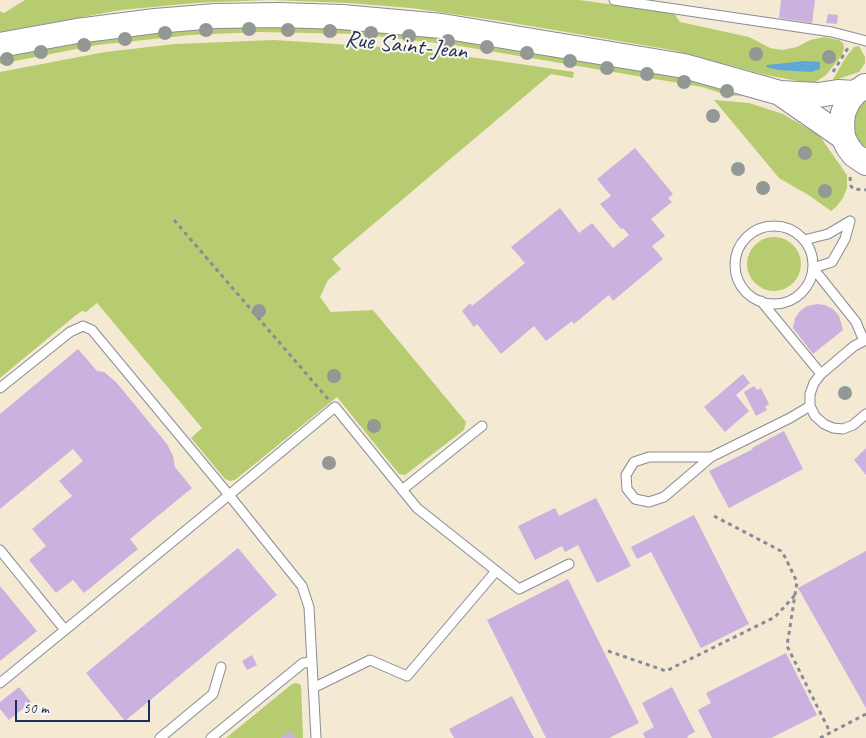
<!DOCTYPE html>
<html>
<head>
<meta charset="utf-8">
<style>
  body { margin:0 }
  #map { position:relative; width:866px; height:738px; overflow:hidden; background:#f4ead3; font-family:Caveat,sans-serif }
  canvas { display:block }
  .scale { position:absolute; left:15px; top:700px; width:135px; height:22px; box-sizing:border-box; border:2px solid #1b2f5e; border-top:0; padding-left:6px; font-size:15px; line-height:18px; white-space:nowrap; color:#1b2f5e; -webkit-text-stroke:4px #fbf7ec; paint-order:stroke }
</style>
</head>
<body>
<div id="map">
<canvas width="866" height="738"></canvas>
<div class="scale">50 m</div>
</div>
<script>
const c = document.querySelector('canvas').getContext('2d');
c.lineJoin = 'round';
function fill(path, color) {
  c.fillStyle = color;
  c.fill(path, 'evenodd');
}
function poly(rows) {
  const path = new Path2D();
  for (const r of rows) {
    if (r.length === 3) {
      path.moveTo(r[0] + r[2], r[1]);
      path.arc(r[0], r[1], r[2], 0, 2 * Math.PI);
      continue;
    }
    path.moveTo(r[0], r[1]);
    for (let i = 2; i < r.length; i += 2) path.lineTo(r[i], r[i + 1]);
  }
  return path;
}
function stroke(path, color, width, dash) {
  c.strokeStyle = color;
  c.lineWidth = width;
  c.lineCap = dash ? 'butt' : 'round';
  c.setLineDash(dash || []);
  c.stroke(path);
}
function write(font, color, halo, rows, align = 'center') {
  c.font = font + ' Caveat,sans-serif';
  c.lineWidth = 4;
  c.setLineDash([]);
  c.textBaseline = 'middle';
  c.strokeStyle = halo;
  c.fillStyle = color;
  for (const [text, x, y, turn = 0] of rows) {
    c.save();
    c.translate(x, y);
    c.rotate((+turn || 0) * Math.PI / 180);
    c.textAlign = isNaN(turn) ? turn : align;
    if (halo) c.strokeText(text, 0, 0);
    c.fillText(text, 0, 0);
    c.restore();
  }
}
const green = poly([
  [25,0,579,0,674,13,680,22,749,37,770,48,782,50,797,47,810,40,824,37,839,40,843,43,844,48,842,55,826,75,814,83,809,83,766,75,672,50,501,21,411,8,348,3,269,0,195,3,121,10,0,32,0,11,4,13],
  [321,26,475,41,683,77,751,95,730,96,702,87,454,45,358,34,259,32,191,35,97,45,0,64,0,55,53,45,183,28],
  [274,40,398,48,493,60,574,72,573,78,551,74,332,259,341,269,328,280,320,297,331,312,373,310,466,422,464,430,405,475,399,474,337,397,235,480,230,481,225,479,191,438,202,428,97,303,86,312,82,311,76,315,0,378,0,72,105,52,175,44],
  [859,46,865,57,865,63,859,72,832,81,846,57,854,47],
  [866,99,866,150,855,137,854,119,858,108],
  [714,100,749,103,783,114,819,135,847,175,847,188,843,198,836,207,831,211,810,196,779,178],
  [774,264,27],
  [297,683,301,685,303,738,295,738,291,732,282,737,282,738,226,738,292,684]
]);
const water = poly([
  [805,61,820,62,820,69,811,72,778,70,766,67,767,65]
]);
const building = poly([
  [781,0,815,0,812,23,779,18],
  [828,14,838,15,837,24,826,23],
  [635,148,673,194,668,198,672,202,651,219,665,236,652,246,663,259,613,301,609,295,574,324,572,321,546,341,534,326,501,354,477,324,474,327,462,311,470,303,472,306,525,263,511,247,560,208,579,233,592,223,613,248,629,235,623,228,621,229,600,204,611,196,597,179],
  [817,304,825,305,833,309,839,316,843,330,813,354,793,328,795,318,800,311,807,306],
  [78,349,97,371,104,372,116,382,167,444,173,456,175,467,192,488,130,539,138,549,84,593,73,580,56,593,29,560,46,546,32,529,72,496,59,481,83,461,73,449,0,509,0,414],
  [743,374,750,383,736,395,749,411,725,432,704,407],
  [754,386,757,390,761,388,769,404,765,407,767,410,756,416,744,392],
  [784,431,803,469,729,508,709,471,753,449,752,448],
  [866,448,866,475,854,460],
  [596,498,631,566,597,583,578,545,565,552,562,546,535,560,518,526,555,508,559,516],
  [694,515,749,624,701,648,651,552,637,559,631,547],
  [238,548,277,595,125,721,86,673],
  [866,551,866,708,798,588],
  [568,579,639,723,609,738,546,738,487,620],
  [0,586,37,631,0,661],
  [786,653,817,715,771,738,712,738,698,710,711,703,706,693],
  [252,655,257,665,247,670,242,661],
  [19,687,31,702,9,720,0,709,0,702],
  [672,687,695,732,687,736,688,738,645,738,643,733,654,727,642,703],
  [512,696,534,738,454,738,449,729],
  [291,731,295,738,282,738,281,737]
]);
const path = poly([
  [833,72,848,48],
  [850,177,851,186,853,189,866,190],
  [174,220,328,399],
  [714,516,781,551,785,557,797,582,787,646,830,732],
  [608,651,666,671,775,617,796,594],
  [820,738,866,714]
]);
const lane = poly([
  [614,0,832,32,866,41],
  [850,221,845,239,832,262,813,268,856,322,864,341],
  [774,265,39],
  [804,240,828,234,850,221],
  [761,301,821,374],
  [866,340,854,346,821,374,814,383,810,394,810,406,815,416,824,424,833,428,843,429,853,425,866,414],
  [0,388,70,332,83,326,92,330,229,495,65,630,0,550],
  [711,457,649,457,634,462,626,475,627,489,635,499,649,502,664,497,711,457,790,418,810,406],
  [402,490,482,426],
  [0,683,65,630],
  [313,688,370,660,407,676,496,571],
  [160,738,213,694,221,667],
  [211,738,303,663,312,662],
  [316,738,309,607,302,586,229,495,335,407,417,508,519,589,569,564]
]);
const secondary = poly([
  [0,45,77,31,155,21,216,16,279,15,342,17,442,26,684,66,780,93,818,95,838,92,855,93],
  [865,86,855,93,848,102,843,113,842,125,843,137,848,147,854,155,866,163],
  [781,94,843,137]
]);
const trees = [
  [249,29],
  [206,30],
  [288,30],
  [330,31],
  [165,33],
  [371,33],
  [409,36],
  [125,39],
  [448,41],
  [84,45],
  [487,47],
  [41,52],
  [527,53],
  [756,54],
  [829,57],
  [7,59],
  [570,61],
  [607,68],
  [647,74],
  [684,82],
  [727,91],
  [713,116],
  [805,153],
  [738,169],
  [763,188],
  [825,191],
  [259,311],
  [334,376],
  [845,393],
  [374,426],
  [329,463]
];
const streetNames = [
  ["Rue Saint-Jean",406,46,6]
];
fill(green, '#b7cc70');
fill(water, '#5da8d5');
fill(building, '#cbb1df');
stroke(lane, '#888c98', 11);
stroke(secondary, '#888c98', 26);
stroke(path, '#888c98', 3, [4, 4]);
stroke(lane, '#fff', 9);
stroke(secondary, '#fff', 24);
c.fillStyle = '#929995';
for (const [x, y] of trees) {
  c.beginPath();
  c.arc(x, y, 7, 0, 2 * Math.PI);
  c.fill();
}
write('24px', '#1b2f5e', '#fbf7ec', streetNames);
</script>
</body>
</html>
